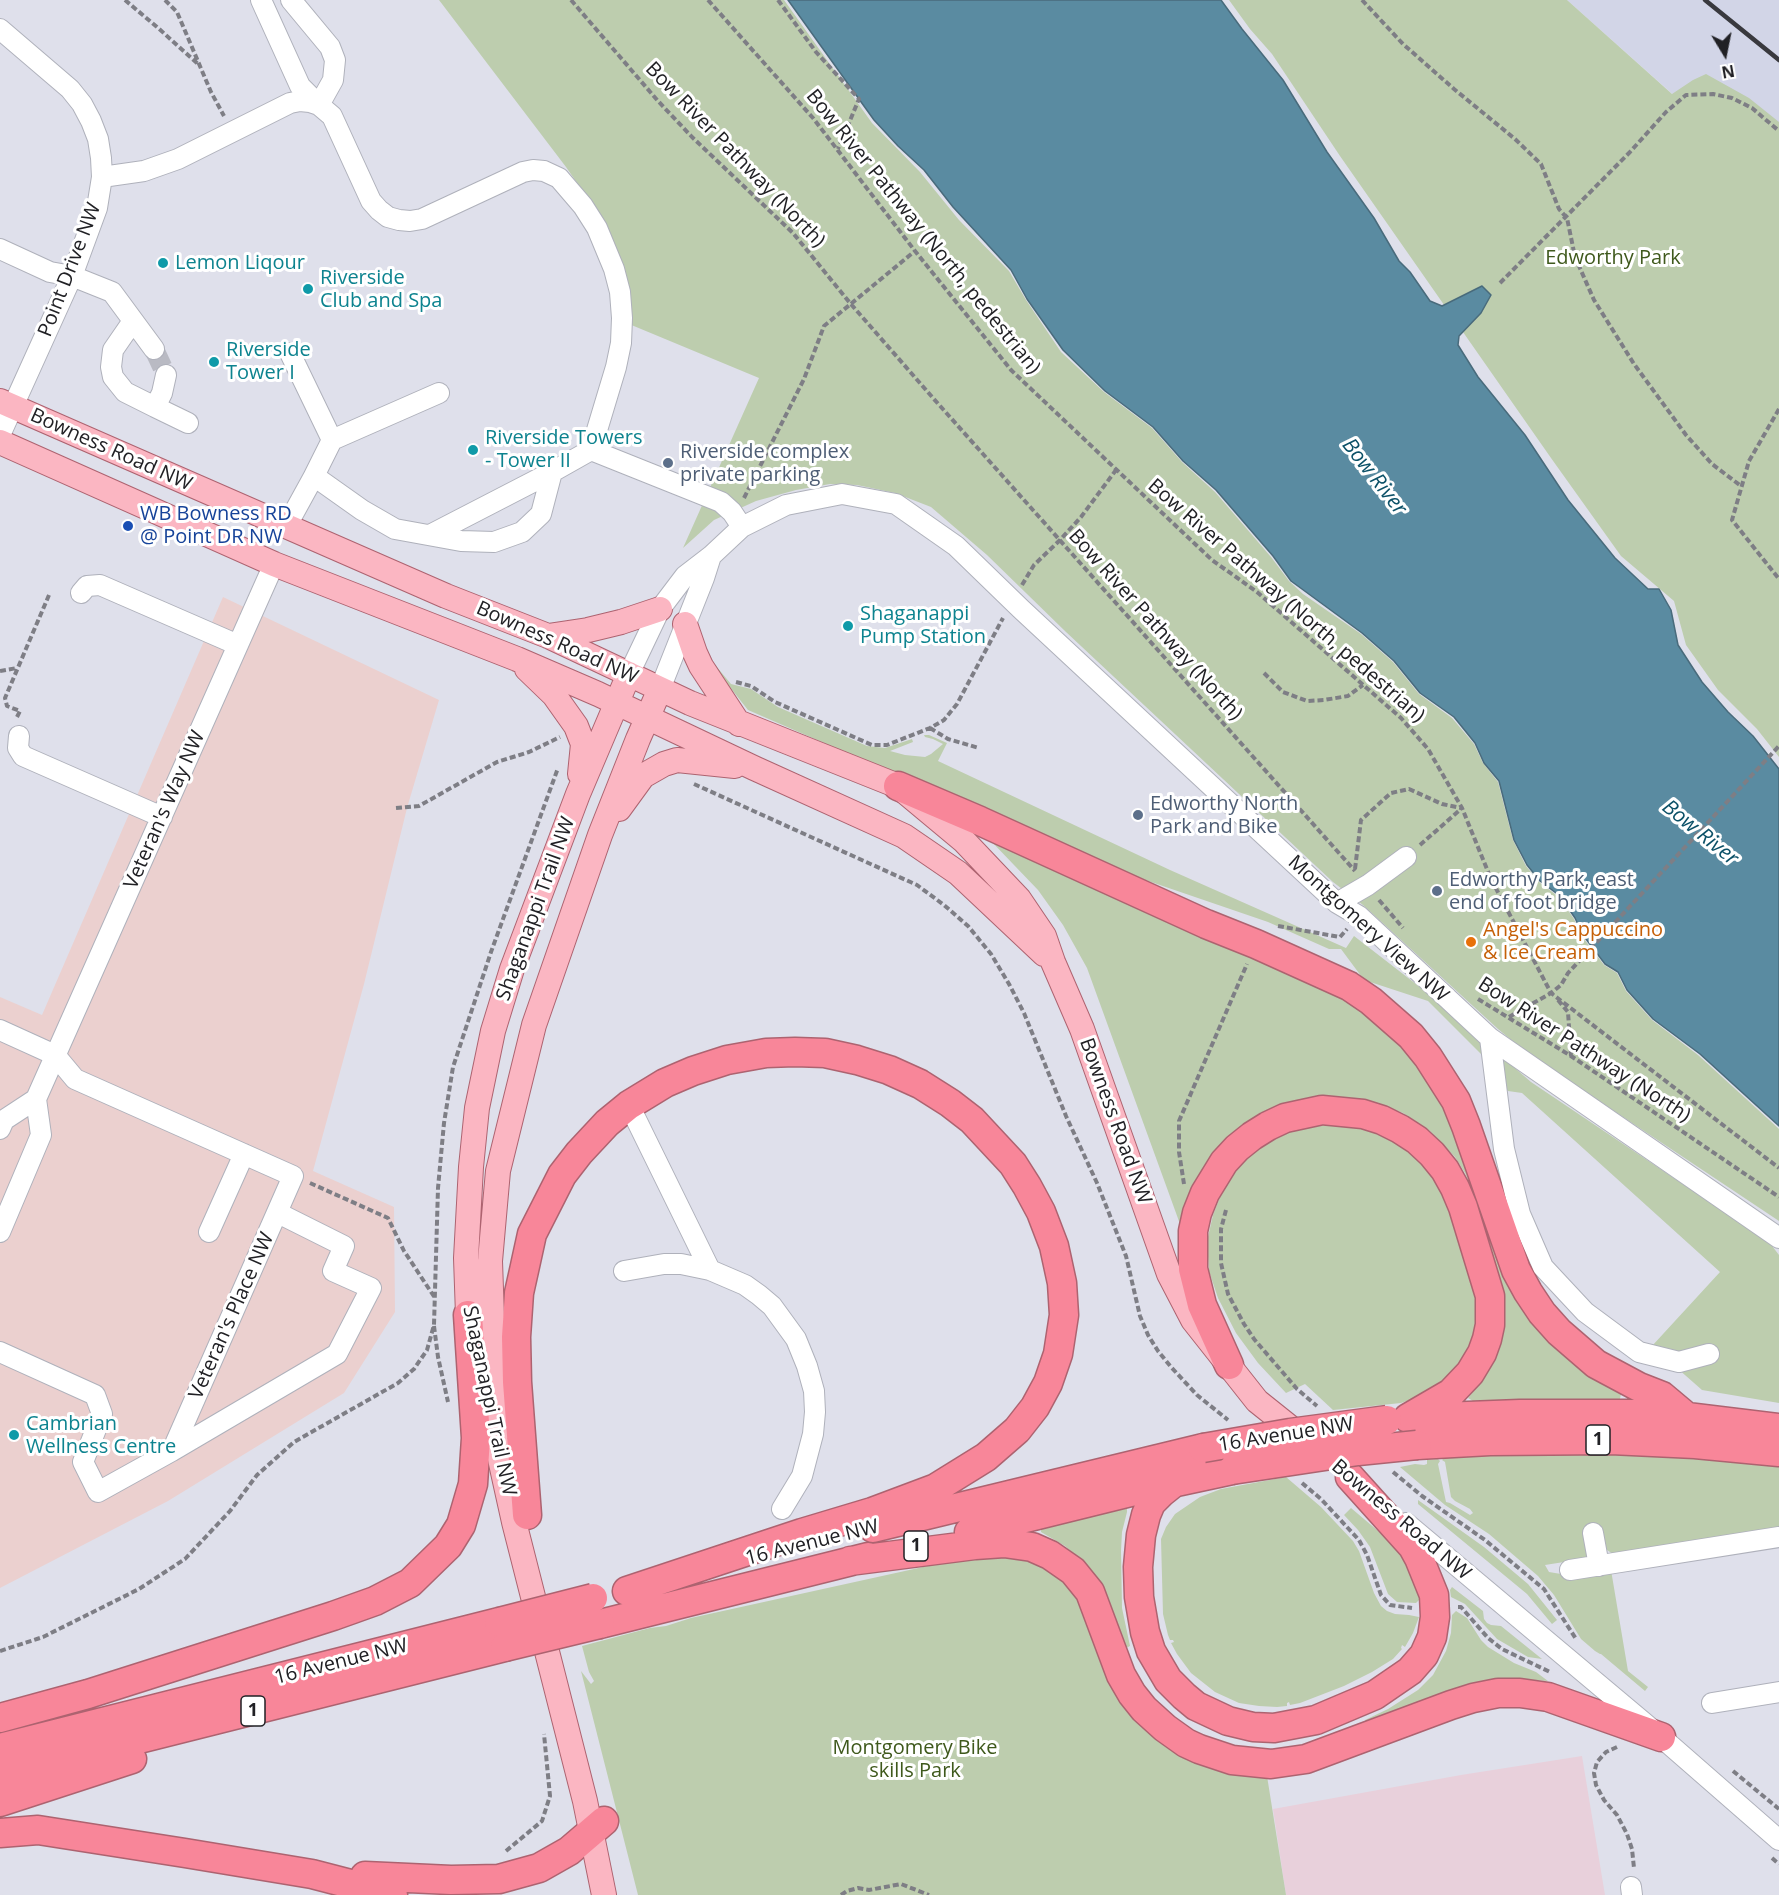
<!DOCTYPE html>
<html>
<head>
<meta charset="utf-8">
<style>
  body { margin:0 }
  #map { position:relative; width:1779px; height:1895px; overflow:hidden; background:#dfe0eb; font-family:"Open Sans",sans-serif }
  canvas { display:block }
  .north { position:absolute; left:1695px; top:24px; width:60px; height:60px; -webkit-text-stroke:4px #fff; paint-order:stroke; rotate:170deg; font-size:16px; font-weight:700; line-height:24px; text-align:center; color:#212125 }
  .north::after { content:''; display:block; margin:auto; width:21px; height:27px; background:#212125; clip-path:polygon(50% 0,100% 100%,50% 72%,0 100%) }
</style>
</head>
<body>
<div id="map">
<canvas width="1779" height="1895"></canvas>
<div class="north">N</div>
</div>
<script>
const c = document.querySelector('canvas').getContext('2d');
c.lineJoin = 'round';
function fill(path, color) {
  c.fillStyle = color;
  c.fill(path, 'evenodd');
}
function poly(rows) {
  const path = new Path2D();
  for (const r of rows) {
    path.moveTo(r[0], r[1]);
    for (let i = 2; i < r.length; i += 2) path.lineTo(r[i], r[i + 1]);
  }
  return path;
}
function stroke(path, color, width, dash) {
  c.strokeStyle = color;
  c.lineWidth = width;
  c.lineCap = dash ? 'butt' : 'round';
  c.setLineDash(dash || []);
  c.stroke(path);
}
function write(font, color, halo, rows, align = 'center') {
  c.font = font + ' "Open Sans",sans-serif';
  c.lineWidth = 6;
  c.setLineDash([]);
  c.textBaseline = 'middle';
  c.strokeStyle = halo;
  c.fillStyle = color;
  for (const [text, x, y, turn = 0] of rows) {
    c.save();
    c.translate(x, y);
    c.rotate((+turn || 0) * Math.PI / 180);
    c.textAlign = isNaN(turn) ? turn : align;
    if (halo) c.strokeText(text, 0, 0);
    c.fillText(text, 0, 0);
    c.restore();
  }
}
const commercial = poly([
  [223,597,439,700,407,808,364,984,313,1171,394,1207,395,1312,344,1393,168,1501,0,1588,0,997,42,1015]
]);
const industrial = poly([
  [1582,1756,1605,1895,1286,1895,1273,1809,1461,1775]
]);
const built = poly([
  [1567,0,1779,0,1779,175,1686,106]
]);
const green = poly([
  [439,0,784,0,872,123,920,172,959,220,1009,271,1026,300,1061,352,1104,392,1152,428,1182,462,1215,492,1271,557,1289,581,1303,594,1361,634,1393,662,1419,694,1452,718,1474,744,1483,763,1498,782,1513,840,1526,866,1539,882,1559,897,1574,919,1581,935,1604,965,1617,973,1626,991,1652,1020,1698,1055,1779,1129,1779,1221,1527,1053,1498,1029,1363,905,1333,882,1066,632,987,555,931,507,895,493,857,485,830,484,796,490,756,501,714,520,683,548,759,378,629,324,600,216,566,167],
  [1229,0,1567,0,1672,94,1693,80,1706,74,1749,98,1779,122,1779,757,1757,729,1718,690,1686,645,1674,601,1621,556,1551,458,1340,156,1272,54,1250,29],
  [716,666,731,684,751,689,778,707,867,746,885,748,912,739,913,742,890,751,905,755,925,757,931,754,943,744,933,739,925,737,924,735,929,735,947,743,938,761,1170,870,1346,948,1354,936,1434,998,1531,1082,1769,1242,1779,1255,1779,1403,1702,1390,1652,1346,1720,1272,1522,1093,1508,1091,1486,1069,1487,1060,1428,1001,1364,980,1341,949,1329,949,1268,922,1119,871,748,710,714,667],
  [990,840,1019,852,1067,876,1335,994,1355,1006,1409,1053,1438,1094,1459,1142,1479,1202,1477,1202,1465,1173,1455,1157,1430,1131,1403,1113,1368,1100,1329,1097,1302,1099,1274,1107,1238,1128,1215,1152,1182,1223,1180,1224,1087,968,1063,925,1038,890],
  [1328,1124,1357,1125,1380,1132,1412,1151,1430,1168,1446,1195,1478,1299,1476,1328,1470,1347,1460,1363,1445,1380,1423,1395,1401,1403,1333,1410,1305,1384,1286,1393,1258,1363,1236,1333,1218,1298,1209,1271,1207,1241,1213,1215,1225,1184,1241,1162,1266,1143,1292,1130],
  [1489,1232,1578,1367,1603,1384,1621,1394,1620,1399,1473,1401,1468,1398,1483,1379,1501,1343,1505,1315,1503,1290,1487,1233],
  [1637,1454,1779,1466,1779,1527,1613,1554,1607,1550,1604,1544,1583,1559,1545,1565,1549,1572,1561,1574,1567,1580,1611,1570,1628,1671,1648,1687,1645,1691,1601,1654,1600,1654,1595,1651,1581,1639,1554,1595,1538,1576,1489,1534,1445,1505,1400,1467,1415,1464,1424,1465,1427,1464,1427,1460,1438,1459,1440,1461,1438,1464,1446,1502,1450,1503,1470,1515,1473,1513,1470,1509,1455,1501,1451,1497,1445,1462,1442,1460,1445,1457,1482,1455],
  [1286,1477,1321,1507,1353,1541,1359,1551,1374,1593,1381,1606,1387,1611,1395,1614,1409,1615,1419,1617,1413,1633,1405,1647,1402,1645,1401,1648,1402,1649,1393,1659,1372,1672,1344,1686,1300,1703,1290,1705,1289,1702,1287,1703,1287,1706,1277,1707,1259,1706,1239,1703,1215,1692,1191,1673,1177,1654,1171,1643,1174,1642,1173,1640,1170,1640,1168,1635,1163,1614,1161,1539,1166,1527,1175,1514,1200,1497,1221,1489],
  [1418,1500,1484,1547,1528,1584,1557,1620,1552,1624,1527,1594,1418,1504],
  [1125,1507,1127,1508,1127,1512,1122,1532,1121,1551,1122,1608,1130,1646,1124,1649,1087,1566,1065,1546,1041,1532,1041,1529],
  [1351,1508,1397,1547,1406,1557,1420,1599,1416,1603,1397,1602,1388,1594,1370,1547,1358,1530,1344,1515],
  [1025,1557,1058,1575,1074,1593,1084,1613,1107,1679,1267,1776,1286,1895,638,1895,581,1671,591,1684,594,1681,589,1672,582,1646,650,1628,666,1626,691,1618,964,1558],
  [1452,1587,1483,1611,1484,1619,1487,1623,1491,1625,1501,1626,1542,1659,1528,1657,1497,1639,1465,1604,1451,1597,1450,1590],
  [1456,1611,1467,1618,1481,1640,1488,1647,1514,1663,1536,1672,1548,1681,1512,1679,1468,1684,1365,1722,1365,1720,1388,1709,1418,1690,1433,1675,1446,1651,1451,1633,1452,1615]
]);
const water = poly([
  [788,0,1221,0,1242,29,1283,80,1327,152,1374,218,1399,261,1410,272,1430,301,1442,306,1482,286,1491,295,1481,313,1459,336,1458,345,1478,377,1525,435,1568,500,1615,558,1648,589,1659,589,1671,610,1678,645,1702,682,1728,712,1753,736,1779,769,1779,1126,1700,1054,1653,1019,1627,990,1618,972,1605,964,1583,935,1575,918,1560,896,1540,881,1527,865,1514,840,1499,781,1484,763,1475,743,1454,717,1420,693,1394,661,1362,633,1291,581,1273,556,1216,490,1183,461,1153,427,1105,391,1063,350,1027,299,1011,270,953,207,924,170,898,146,874,120,788,0]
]);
const minorTunnel = poly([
  [154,349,166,375]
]);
const path = poly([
  [125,0,157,27,198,64],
  [165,0,177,12,211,92,224,116],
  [571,0,658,101,692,137,793,233,850,303,933,398,1355,871],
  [708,0,813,118,915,251,1011,370,1212,560,1257,592,1401,718,1428,749,1462,808,1491,879,1551,993,1779,1168],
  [778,0,816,52,859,99,838,149],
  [1362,0,1403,44,1454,89,1515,139,1541,164,1559,209,1567,218,1575,257,1594,300,1634,364,1686,435,1712,464,1741,486],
  [1500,283,1630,152,1666,112,1686,95,1713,94,1732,98,1752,108,1779,131],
  [1779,409,1749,461,1732,520,1779,579],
  [744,498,804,379,824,326,915,251],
  [1022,585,1034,565,1060,540,1081,517,1116,470],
  [0,671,17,668],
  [1264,673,1283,692,1307,701,1324,700,1348,696,1363,685],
  [736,682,751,686,775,702,872,745,887,745,930,728,944,720,957,704,1003,618],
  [17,717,20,711,7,706,5,698,49,595],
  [930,728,948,739,979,748],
  [694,784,917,885,944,905,968,926,991,954,1009,984,1024,1013,1066,1116,1097,1183,1126,1256,1140,1316,1148,1335,1158,1351,1171,1367,1197,1395,1228,1420],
  [396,808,419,806,497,762,529,752,560,737],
  [1420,845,1461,809],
  [1355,869,1361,820,1391,793,1409,789,1442,804,1461,808],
  [1379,900,1403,928],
  [1278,926,1340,937,1347,929],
  [1478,999,1571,1056,1779,1197],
  [1558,1000,1568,1012,1571,1056],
  [1509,1017,1551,993,1561,985,1568,973,1779,746],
  [310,1183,388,1218,404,1251,435,1298],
  [1184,1184,1179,1152,1179,1121,1247,964],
  [1226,1210,1221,1229,1221,1263,1228,1294,1244,1324,1254,1339,1297,1389,1317,1406],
  [434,1326,438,1357,448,1402],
  [1393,1472,1422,1496,1485,1540,1544,1589,1576,1639],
  [1302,1483,1321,1499,1359,1540,1367,1555,1381,1595,1390,1605,1412,1608],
  [1458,1607,1461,1607,1488,1638,1502,1649,1550,1672],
  [0,1651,43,1637,139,1589,185,1559,230,1511,257,1475,294,1442,398,1383,414,1369,427,1350,434,1325,438,1188,444,1123,453,1067,491,952,558,768],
  [1617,1747,1606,1752,1597,1762,1594,1773,1596,1785,1604,1800,1617,1815,1627,1834,1632,1849,1634,1868],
  [1733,1771,1779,1809],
  [506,1851,542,1821,550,1796,544,1734],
  [1772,1858,1779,1864],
  [841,1895,847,1891,858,1888,869,1890,901,1884,929,1895]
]);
const minor = poly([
  [261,0,300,86,319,105,333,80,335,60,330,47,291,0],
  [0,29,70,89,82,104,91,121,98,139,101,158,102,177,97,208,72,276,0,435],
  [102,177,144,171,178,159,290,103,300,101,310,102,319,105,332,116,371,201,379,210,388,217,399,220,410,221,422,219,523,172,533,170,544,171,559,178,583,206,597,228,614,269,620,292,622,318,621,343,616,367,591,450,552,472,541,514,522,532,494,542,461,541,395,529,362,510,314,476,286,527],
  [0,249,50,272,72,276,112,292,154,349],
  [133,321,113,350,111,367,113,377,125,392,155,407],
  [290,353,332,440],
  [166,375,162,393,155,407,188,423],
  [591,450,721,502,732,512,742,527],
  [314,476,332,440,439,393],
  [430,535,552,472],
  [81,593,87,586,100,585,238,645],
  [629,674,660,609,685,576,711,556,742,527,786,505,842,494,896,504,956,546,1021,609,1337,903,1359,916,1490,1038,1779,1238],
  [660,689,704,578,711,556],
  [19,736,18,748,23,756,162,817],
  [1337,903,1368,885,1406,857],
  [0,1030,55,1055,75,1079,293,1176,172,1451,98,1492,83,1462,102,1414,95,1395,0,1352],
  [1490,1038,1504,1149,1520,1214,1543,1267,1585,1312,1639,1352,1679,1362,1709,1354],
  [629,1105,710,1270],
  [0,1129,4,1120,36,1099],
  [0,1232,41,1135,36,1099,274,564],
  [209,1232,244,1154],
  [624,1271,664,1264,681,1264,710,1270,745,1285,759,1295,772,1306,796,1339,807,1366,814,1391,815,1412,813,1434,802,1476,782,1509],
  [172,1451,337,1354,371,1288,333,1271,344,1246,278,1213],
  [1406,1523,1661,1737,1779,1840],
  [1593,1533,1599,1566],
  [1570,1570,1779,1537],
  [1712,1703,1779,1692],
  [1631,1887,1632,1895]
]);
const major = poly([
  [0,401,446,596,548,636,690,703,898,786,964,841,1019,899,1044,936,1053,962,1082,1029,1169,1274,1193,1320,1257,1401,1307,1441],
  [0,442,274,564,517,659,598,694,754,768,904,836,958,873,1044,954],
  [685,624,695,653,701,666,739,724],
  [548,636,588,630,621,622,660,609],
  [527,669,554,695,576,726,583,744,580,774],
  [619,809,643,776,664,764,677,760,735,766],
  [472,1334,468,1315,466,1258,471,1167,477,1108,493,1031,512,969,578,794,629,674],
  [481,1373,514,1522,585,1801,604,1895],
  [508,1426,492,1318,490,1261,498,1171,534,1025,600,835,638,739,660,689]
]);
const highway = poly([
  [898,786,980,821,1206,924,1256,944,1349,986,1371,1001,1411,1036,1428,1057,1456,1101,1466,1126,1516,1270,1528,1292,1542,1313,1559,1332,1596,1364,1639,1387,1662,1396,1687,1417],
  [1229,1365,1202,1305,1193,1269,1193,1231,1197,1213,1205,1193,1224,1162,1237,1148,1252,1136,1268,1126,1285,1118,1322,1110,1363,1114,1382,1120,1400,1129,1417,1140,1432,1154,1445,1170,1455,1188,1463,1207,1490,1296,1490,1325,1487,1339,1482,1353,1470,1373,1451,1393,1408,1418],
  [1416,1418,1520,1414,1639,1414,1687,1417,1779,1428],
  [1417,1445,1490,1441,1611,1440,1695,1444,1779,1452],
  [1176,1481,1161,1493,1151,1503,1146,1515,1141,1535,1138,1567,1139,1597,1145,1632,1151,1651,1168,1680,1184,1696,1196,1706,1228,1721,1253,1727,1274,1728,1316,1720,1375,1695,1410,1671,1424,1655,1432,1637,1435,1617,1434,1595,1419,1558,1413,1547,1350,1477],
  [527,1515,517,1382,516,1337,519,1293,525,1266,532,1234,562,1175,579,1153,607,1123,629,1105,665,1083,693,1071,727,1060,766,1053,795,1052,825,1053,857,1060,889,1070,920,1084,950,1103,972,1120,1013,1164,1027,1186,1041,1212,1054,1246,1062,1283,1064,1315,1058,1354,1048,1383,1035,1407,1017,1430,986,1457,936,1488,872,1512,802,1533,627,1591],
  [873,1528,1203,1448],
  [969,1532,1139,1490,1232,1470],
  [850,1561,975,1545,1004,1543,1032,1547,1050,1555,1073,1571,1090,1592,1121,1675,1132,1694,1144,1709,1165,1728,1186,1743,1199,1749,1232,1760,1271,1764,1306,1759,1451,1705,1473,1698,1498,1693,1520,1693,1548,1697,1661,1737],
  [600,1624,868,1557],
  [0,1718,88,1694,333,1616,375,1601,410,1583,448,1546,461,1525,473,1484,476,1438,468,1315],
  [0,1748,499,1622],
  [0,1774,505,1647],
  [0,1802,132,1759],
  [0,1833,38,1830,185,1853,312,1874,393,1895],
  [365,1876,451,1880,499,1879,539,1868,569,1851,604,1821]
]);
const rail = poly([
  [1705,0,1779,60]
]);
const highwayBridge = poly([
  [1203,1448,1290,1433,1387,1420],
  [1232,1470,1358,1451,1417,1445],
  [499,1622,593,1598],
  [505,1647,600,1624]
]);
const markers = [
  [163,263,6,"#0f9aa8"],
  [308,289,6,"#0f9aa8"],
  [214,362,6,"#0f9aa8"],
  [473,450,6,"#0f9aa8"],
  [668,463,6,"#5c6f8a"],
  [128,526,6,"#1a4fb4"],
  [848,626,6,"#0f9aa8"],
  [1138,815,6,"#5c6f8a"],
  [1437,891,6,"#5c6f8a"],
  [1471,942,6,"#e8710a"],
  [14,1435,6,"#0f9aa8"]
];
const shields = [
  [1598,1440,24],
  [916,1546,24],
  [253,1711,24]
];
const shieldNames = [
  ["1",1598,1440],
  ["1",916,1546],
  ["1",253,1711]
];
const streetNames = [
  ["Bow River Pathway (North)",735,155,46],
  ["Bow River Pathway (North, pedestrian)",923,232,51],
  ["Point Drive NW",70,270,-69],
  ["Bowness Road NW",111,450,24],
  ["Bow River Pathway (North, pedestrian)",1286,601,41],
  ["Bow River Pathway (North)",1155,625,48],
  ["Bowness Road NW",557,643,24],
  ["Veteran's Way NW",165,810,-66],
  ["Shaganappi Trail NW",536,909,-70],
  ["Montgomery View NW",1368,929,42],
  ["Bow River Pathway (North)",1584,1050,33],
  ["Bowness Road NW",1115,1121,70],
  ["Veteran's Place NW",232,1316,-66],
  ["Shaganappi Trail NW",489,1401,78],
  ["16 Avenue NW",1286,1435,-9],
  ["Bowness Road NW",1401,1520,40],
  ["16 Avenue NW",812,1543,-14],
  ["16 Avenue NW",341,1662,-14]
];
const parkNames = [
  ["Edworthy Park",1613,258],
  ["Montgomery Bike",915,1748],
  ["skills Park",915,1771]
];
const cultureNames = [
  ["Lemon Liqour",175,263],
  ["Riverside",320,278],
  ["Club and Spa",320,301],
  ["Riverside",226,350],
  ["Tower I",226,373],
  ["Riverside Towers",485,438],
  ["- Tower II",485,461],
  ["Shaganappi",860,614],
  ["Pump Station",860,637],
  ["Cambrian",26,1424],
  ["Wellness Centre",26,1447]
];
const serviceNames = [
  ["Riverside complex",680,452],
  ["private parking",680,475],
  ["Edworthy North",1150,804],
  ["Park and Bike",1150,827],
  ["Edworthy Park, east",1449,880],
  ["end of foot bridge",1449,903]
];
const transitNames = [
  ["WB Bowness RD",140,514],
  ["@ Point DR NW",140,537]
];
const foodNames = [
  ["Angel's Cappuccino",1483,930],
  ["& Ice Cream",1483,953]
];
const waterNames = [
  ["Bow River",1374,477,52],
  ["Bow River",1700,833,39]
];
fill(commercial, '#ebd0cf');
fill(industrial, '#e8d0db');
fill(built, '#d2d5e7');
fill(green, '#bdcdae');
fill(water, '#5a8ba1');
stroke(water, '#496b7c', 1.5);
stroke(minorTunnel, '#b9bac3', 20, [20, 10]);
stroke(minor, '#afb1bb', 22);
stroke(major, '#ad6370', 26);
stroke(highway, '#ad6370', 31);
stroke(path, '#7e7e85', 4, [6, 3]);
stroke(minor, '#fff', 20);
stroke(major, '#fbb6c2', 24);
stroke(highway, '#f88699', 28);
stroke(rail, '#39393e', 4.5);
stroke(highwayBridge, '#ad6370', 31, []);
stroke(highwayBridge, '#f88699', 28);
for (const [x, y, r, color] of markers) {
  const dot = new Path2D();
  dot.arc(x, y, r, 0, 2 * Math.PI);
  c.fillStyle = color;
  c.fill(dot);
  stroke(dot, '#fff', 2);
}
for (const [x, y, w] of shields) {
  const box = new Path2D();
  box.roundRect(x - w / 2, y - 15, w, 30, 4.5);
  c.fillStyle = '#fff';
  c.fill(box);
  stroke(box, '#212125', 1.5);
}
write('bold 18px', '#212125', null, shieldNames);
write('20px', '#212125', '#fff', streetNames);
write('20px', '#3f591c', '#fff', parkNames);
write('20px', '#0d838f', '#fff', cultureNames, 'left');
write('20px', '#4e5e75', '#fff', serviceNames, 'left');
write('20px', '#164399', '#fff', transitNames, 'left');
write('20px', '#c56008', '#fff', foodNames, 'left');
write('italic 21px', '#0c5168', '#fff', waterNames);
</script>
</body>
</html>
